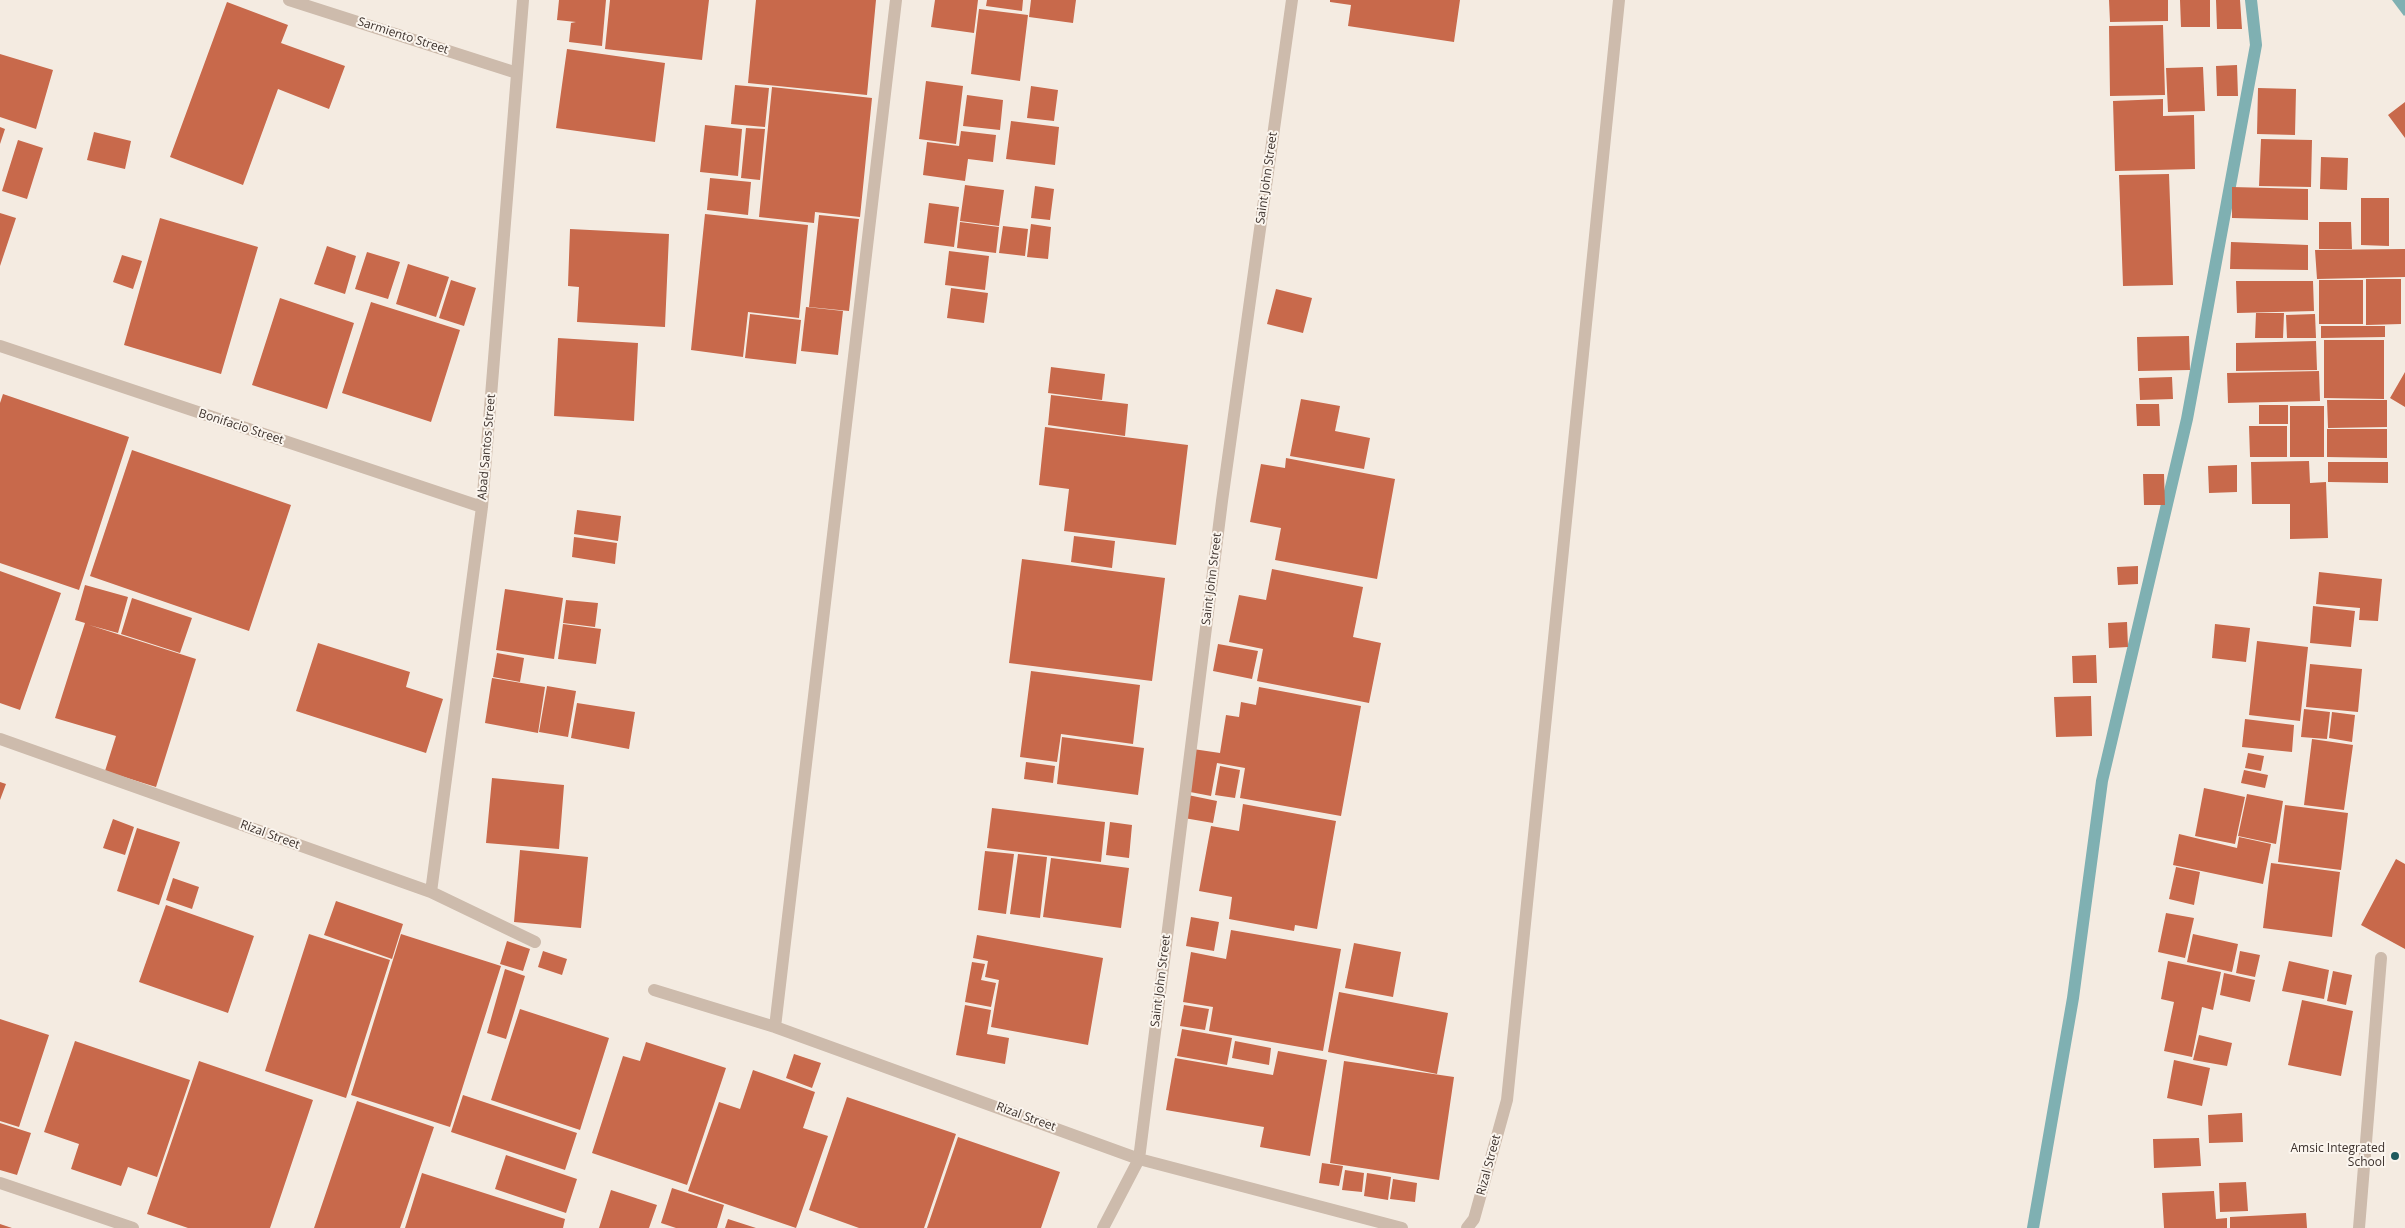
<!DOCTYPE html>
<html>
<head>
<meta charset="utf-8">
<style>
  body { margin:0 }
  canvas { display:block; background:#f4ebe1 }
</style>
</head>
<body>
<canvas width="2405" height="1228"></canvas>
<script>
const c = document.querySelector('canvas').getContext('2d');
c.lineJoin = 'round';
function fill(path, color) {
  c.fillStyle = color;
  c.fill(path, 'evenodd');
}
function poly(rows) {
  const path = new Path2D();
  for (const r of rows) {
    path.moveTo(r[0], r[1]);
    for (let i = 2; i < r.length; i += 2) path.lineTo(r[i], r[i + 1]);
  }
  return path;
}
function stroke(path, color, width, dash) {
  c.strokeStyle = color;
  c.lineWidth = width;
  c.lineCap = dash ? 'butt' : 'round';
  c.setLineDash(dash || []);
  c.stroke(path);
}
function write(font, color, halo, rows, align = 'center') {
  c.font = font + ' "Open Sans",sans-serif';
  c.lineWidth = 4;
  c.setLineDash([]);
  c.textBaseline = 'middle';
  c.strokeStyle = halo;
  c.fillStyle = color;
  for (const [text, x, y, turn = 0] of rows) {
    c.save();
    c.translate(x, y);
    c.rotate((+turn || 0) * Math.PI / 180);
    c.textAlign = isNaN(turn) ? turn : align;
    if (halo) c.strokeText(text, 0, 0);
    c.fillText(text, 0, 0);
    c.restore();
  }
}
const water = poly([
  [2392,0,2405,0,2405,15,2404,16]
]);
const stream = poly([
  [2033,1228,2073,998,2102,781,2187,419,2256,45,2251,0]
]);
const building = poly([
  [559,0,606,0,602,46,569,42,571,23,576,22,557,20],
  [610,0,709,0,702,60,605,49],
  [756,0,876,0,867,95,748,83],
  [935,0,978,0,974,33,931,27],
  [987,0,1023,0,1022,11,986,6],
  [1031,0,1076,0,1073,23,1029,17],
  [1330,0,1460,0,1454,42,1348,26,1351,5,1330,2],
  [2109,0,2168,0,2168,21,2110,22],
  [2180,0,2210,0,2210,27,2181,27],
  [2216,0,2240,0,2242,29,2217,29],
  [227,2,288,25,281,43,345,66,329,109,278,89,243,185,170,157],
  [979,9,1028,15,1020,81,971,74],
  [2163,25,2165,95,2110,96,2109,26],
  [567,49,665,63,655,142,556,128],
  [0,54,53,70,36,129,0,117],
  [2237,65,2238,96,2217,96,2216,66],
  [2203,67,2205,111,2168,112,2166,68],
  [926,81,963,86,956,144,919,139],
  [735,85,769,88,765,127,731,124],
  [1031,86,1058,90,1054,121,1027,118],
  [772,87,872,98,860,217,815,212,814,223,759,217],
  [2258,88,2296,89,2295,135,2257,134],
  [967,95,1003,100,1000,130,963,126],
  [2163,99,2163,116,2194,115,2195,169,2115,171,2113,101],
  [2405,102,2405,138,2388,115],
  [1011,121,1059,127,1055,165,1006,159],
  [705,125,742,129,738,176,700,172],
  [0,127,5,129,0,144],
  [746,128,765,129,760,180,741,178],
  [961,131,996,135,993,162,968,159,965,181,923,175,927,142,959,146],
  [94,132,131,141,125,169,87,160],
  [2261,139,2312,140,2311,187,2259,186],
  [18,140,43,148,27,199,2,191],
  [2321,157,2348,158,2347,190,2320,189],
  [2169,174,2173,285,2123,286,2119,175],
  [710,178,751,182,748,215,707,210],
  [965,185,1004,190,999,226,960,221],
  [1035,186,1054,189,1050,220,1031,218],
  [2232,187,2308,189,2308,220,2232,218],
  [2361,198,2389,198,2389,246,2361,245],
  [929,203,959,207,954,247,924,243],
  [0,213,16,218,0,266],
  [705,214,808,225,799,318,748,312,743,357,691,350],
  [819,215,859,219,849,311,809,307],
  [160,218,258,247,221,374,124,345],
  [960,222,999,227,996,253,957,248],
  [2319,222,2351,222,2352,249,2319,249],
  [1031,224,1051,227,1048,259,1027,257],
  [1003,226,1028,229,1025,256,999,253],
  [570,229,669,234,665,327,577,322,579,287,568,286],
  [2231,242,2308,245,2308,270,2230,269],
  [327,246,356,256,345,294,314,284],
  [2405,249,2405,277,2317,279,2315,250],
  [949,251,989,256,985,290,945,285],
  [367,252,400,262,388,299,355,289],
  [122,255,142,261,133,289,113,282],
  [408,264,449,277,436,317,396,304],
  [2366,279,2401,279,2401,324,2366,325],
  [451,280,476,288,464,326,439,318],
  [2319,280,2363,280,2363,324,2319,324],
  [2236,281,2313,281,2314,311,2237,313],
  [951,288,988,293,984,323,947,318],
  [1276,289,1312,298,1303,333,1267,324],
  [280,298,354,323,327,409,252,385],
  [371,302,460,330,431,422,342,393],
  [806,307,843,311,838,355,801,351],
  [2256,313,2284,313,2283,338,2255,338],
  [750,314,801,320,796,364,745,358],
  [2315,314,2316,338,2287,338,2286,315],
  [2321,326,2385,326,2385,337,2321,338],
  [2189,336,2190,370,2138,371,2137,337],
  [558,338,638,343,634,421,554,416],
  [2324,340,2384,340,2384,399,2324,398],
  [2316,341,2317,370,2236,371,2236,343],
  [1051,367,1105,374,1102,400,1048,393],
  [2319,371,2320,401,2228,403,2227,373],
  [2405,372,2405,407,2390,398],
  [2172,377,2173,399,2140,400,2139,378],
  [3,394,129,437,79,590,0,563,0,403],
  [1051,395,1128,404,1125,436,1048,425],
  [1301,399,1340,406,1335,431,1370,438,1364,469,1290,456],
  [2327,400,2387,400,2387,427,2328,428],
  [2136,404,2159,404,2160,426,2137,426],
  [2259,405,2288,405,2288,424,2259,424],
  [2290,406,2324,406,2324,457,2290,457],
  [2249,426,2287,426,2287,457,2250,457],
  [1045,427,1188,445,1176,545,1064,531,1069,489,1039,485],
  [2327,429,2387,429,2387,458,2327,457],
  [132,450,291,505,249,631,90,576],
  [1286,458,1395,479,1377,579,1275,560,1281,528,1250,522,1261,464,1285,468],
  [2309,461,2310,483,2326,482,2328,538,2290,539,2290,504,2252,504,2251,462],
  [2328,462,2388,462,2388,483,2328,482],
  [2237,465,2237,492,2209,493,2208,466],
  [2143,474,2164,474,2165,505,2144,505],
  [577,510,621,516,618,541,574,534],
  [1074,536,1115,541,1112,568,1071,562],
  [574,537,617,543,615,564,572,557],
  [1022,559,1165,578,1152,681,1009,663],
  [2138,566,2138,584,2118,585,2117,567],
  [1272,569,1363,587,1353,637,1381,643,1369,703,1257,681,1263,649,1229,642,1239,595,1266,600],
  [0,571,61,593,20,710,0,703],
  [2319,572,2382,579,2378,621,2359,620,2360,608,2316,604],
  [85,585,128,597,118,633,89,625,196,659,156,787,105,771,116,736,55,718,85,623,75,620],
  [505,589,563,598,554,659,496,650],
  [132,598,192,618,180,653,121,634],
  [566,600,598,603,595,627,563,623],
  [2313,606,2355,611,2351,647,2310,643],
  [2127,622,2128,647,2109,648,2108,623],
  [563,624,601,629,596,664,558,659],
  [2215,624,2250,628,2246,662,2212,658],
  [2257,641,2308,647,2300,721,2249,715],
  [318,643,410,672,406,687,443,699,426,753,296,711],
  [1218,644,1258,651,1252,679,1213,671],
  [497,653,524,658,520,682,493,677],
  [2096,655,2097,683,2073,683,2072,656],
  [2310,664,2362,669,2358,712,2306,707],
  [1031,671,1140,685,1133,744,1061,734,1057,762,1020,757],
  [492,678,545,687,538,733,485,723],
  [547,686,576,691,568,737,539,732],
  [1259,687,1361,706,1341,816,1240,798,1245,768,1217,763,1211,796,1185,791,1193,749,1220,753,1226,715,1239,717,1241,702,1256,705],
  [2091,696,2092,736,2056,737,2054,697],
  [577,703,635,712,629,749,571,738],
  [2304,709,2330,712,2327,739,2301,737],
  [2332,712,2355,715,2352,742,2329,738],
  [2245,719,2294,725,2292,752,2242,747],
  [1062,737,1144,748,1138,795,1057,784],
  [2312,739,2353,745,2344,810,2304,805],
  [2248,753,2264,756,2261,771,2245,768],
  [1026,762,1055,766,1053,783,1024,779],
  [1220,766,1240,770,1235,798,1215,795],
  [2244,770,2268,775,2265,788,2241,783],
  [492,778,564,785,559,849,486,843],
  [0,782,6,784,0,800],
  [2204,788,2245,797,2235,844,2195,836],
  [2247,794,2283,801,2276,844,2238,836],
  [1188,795,1217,801,1213,823,1184,818],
  [1243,804,1336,821,1317,929,1295,925,1294,931,1229,919,1232,897,1199,891,1211,826,1239,831],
  [2285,805,2348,813,2341,870,2278,862],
  [992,808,1105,822,1101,862,987,848],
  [113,819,134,827,125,855,103,848],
  [1110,822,1132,825,1129,858,1106,855],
  [137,828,180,842,159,905,117,891],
  [2179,834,2237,848,2239,837,2271,844,2263,884,2173,865],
  [520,850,588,857,581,928,514,922],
  [985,851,1014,854,1006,914,978,910],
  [1018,854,1047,857,1040,918,1010,914],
  [1051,858,1129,868,1121,928,1043,917],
  [2396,859,2405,864,2405,949,2361,925],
  [2271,863,2340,872,2332,937,2263,928],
  [2176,867,2200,872,2194,905,2169,899],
  [173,878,199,887,192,909,166,900],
  [336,901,403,924,392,959,324,935],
  [166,905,254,936,228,1013,139,982],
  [2166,913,2194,918,2185,958,2158,952],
  [1191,917,1219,922,1214,951,1186,946],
  [1231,930,1341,949,1323,1051,1209,1031,1213,1007,1183,1002,1191,952,1226,959],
  [309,934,390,960,346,1098,265,1071],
  [401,934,501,966,450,1127,351,1095],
  [2193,934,2238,944,2232,972,2187,962],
  [977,935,1103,958,1088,1045,991,1027,999,980,985,977,988,961,973,958],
  [507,941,530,949,523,971,500,964],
  [1354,943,1401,952,1393,997,1345,988],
  [543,951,567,959,562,975,538,967],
  [2240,951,2260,955,2255,977,2236,973],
  [2168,961,2221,972,2213,1010,2202,1007,2192,1057,2164,1051,2174,1002,2161,999],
  [2289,961,2329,970,2324,999,2282,991],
  [972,962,985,964,981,980,996,983,991,1007,965,1002],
  [505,969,525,976,506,1039,487,1033],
  [2333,971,2352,975,2346,1005,2327,1001],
  [2224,973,2255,980,2250,1002,2220,995],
  [1339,992,1448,1013,1437,1074,1328,1052],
  [2302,1000,2353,1011,2341,1076,2288,1065],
  [965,1005,991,1010,987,1034,1009,1038,1005,1064,956,1055],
  [1184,1005,1209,1009,1205,1030,1180,1026],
  [520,1009,609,1038,580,1130,491,1100],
  [0,1019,49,1035,19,1127,0,1121],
  [1182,1029,1232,1038,1227,1065,1177,1056],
  [2199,1035,2232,1043,2227,1066,2193,1060],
  [75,1041,190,1080,157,1177,128,1167,121,1186,71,1169,79,1144,44,1132],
  [1235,1041,1271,1048,1269,1065,1232,1058],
  [646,1042,726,1068,687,1185,592,1153,623,1056,640,1061],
  [1278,1051,1327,1060,1310,1156,1260,1147,1264,1127,1166,1110,1175,1058,1273,1075],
  [794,1054,821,1063,812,1088,786,1078],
  [2174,1060,2210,1068,2202,1106,2167,1098],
  [199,1061,313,1100,270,1228,188,1228,147,1214],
  [1344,1061,1454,1077,1439,1180,1330,1163],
  [753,1070,815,1092,803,1128,828,1136,796,1228,688,1191,719,1102,740,1109],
  [463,1095,577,1133,565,1170,451,1132],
  [847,1097,956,1134,924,1228,859,1228,809,1210],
  [357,1101,434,1127,400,1228,314,1228],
  [2242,1113,2243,1142,2209,1143,2208,1115],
  [0,1123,31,1133,17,1175,0,1170],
  [958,1137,1060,1172,1041,1228,927,1228],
  [2199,1138,2201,1166,2154,1168,2153,1139],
  [506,1155,577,1179,566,1213,495,1189],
  [1322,1163,1343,1166,1339,1186,1319,1183],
  [1345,1170,1364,1173,1362,1192,1342,1190],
  [422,1173,565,1219,563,1228,405,1228],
  [1367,1173,1391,1177,1388,1200,1364,1196],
  [1393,1179,1417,1183,1415,1202,1390,1199],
  [2246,1182,2248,1211,2220,1212,2219,1183],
  [672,1188,724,1205,717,1228,676,1228,661,1223],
  [611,1190,657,1205,649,1228,599,1228],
  [2214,1191,2216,1219,2227,1218,2227,1228,2164,1228,2162,1193],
  [2306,1213,2307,1228,2230,1228,2230,1217],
  [728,1219,756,1228,725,1228],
  [0,1224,12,1228,0,1228]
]);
const street = poly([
  [289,0,517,73],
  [0,346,482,507],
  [0,739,431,892,535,942],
  [431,892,482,507,523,0],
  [654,990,775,1027,1139,1159,1402,1228],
  [775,1027,896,0],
  [0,1183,133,1228],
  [1103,1228,1139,1159,1222,501,1292,0],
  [1467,1228,1474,1219,1507,1100,1619,0],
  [2359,1228,2381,958]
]);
const markers = [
  [2395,1156,5,"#1f5a5e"]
];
const streetNames = [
  ["Sarmiento Street",403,36,18],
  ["Saint John Street",1267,178,-82],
  ["Bonifacio Street",241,427,18],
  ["Abad Santos Street",487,447,-85],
  ["Saint John Street",1212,579,-83],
  ["Rizal Street",270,835,20],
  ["Saint John Street",1161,981,-83],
  ["Rizal Street",1026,1117,20],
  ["Rizal Street",1489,1165,-75]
];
const poiNames = [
  ["Amsic Integrated",2385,1149],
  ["School",2385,1163]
];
fill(water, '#7fb0b2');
stroke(stream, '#7fb0b2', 12);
fill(building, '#c8694b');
stroke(street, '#cdbbac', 12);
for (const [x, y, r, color] of markers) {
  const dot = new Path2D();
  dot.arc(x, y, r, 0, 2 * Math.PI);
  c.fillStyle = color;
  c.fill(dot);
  stroke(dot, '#fbf5ee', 2);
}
write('12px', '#3b302b', '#fbf5ee', streetNames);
write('12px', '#3b302b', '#fbf5ee', poiNames, 'right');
</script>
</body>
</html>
